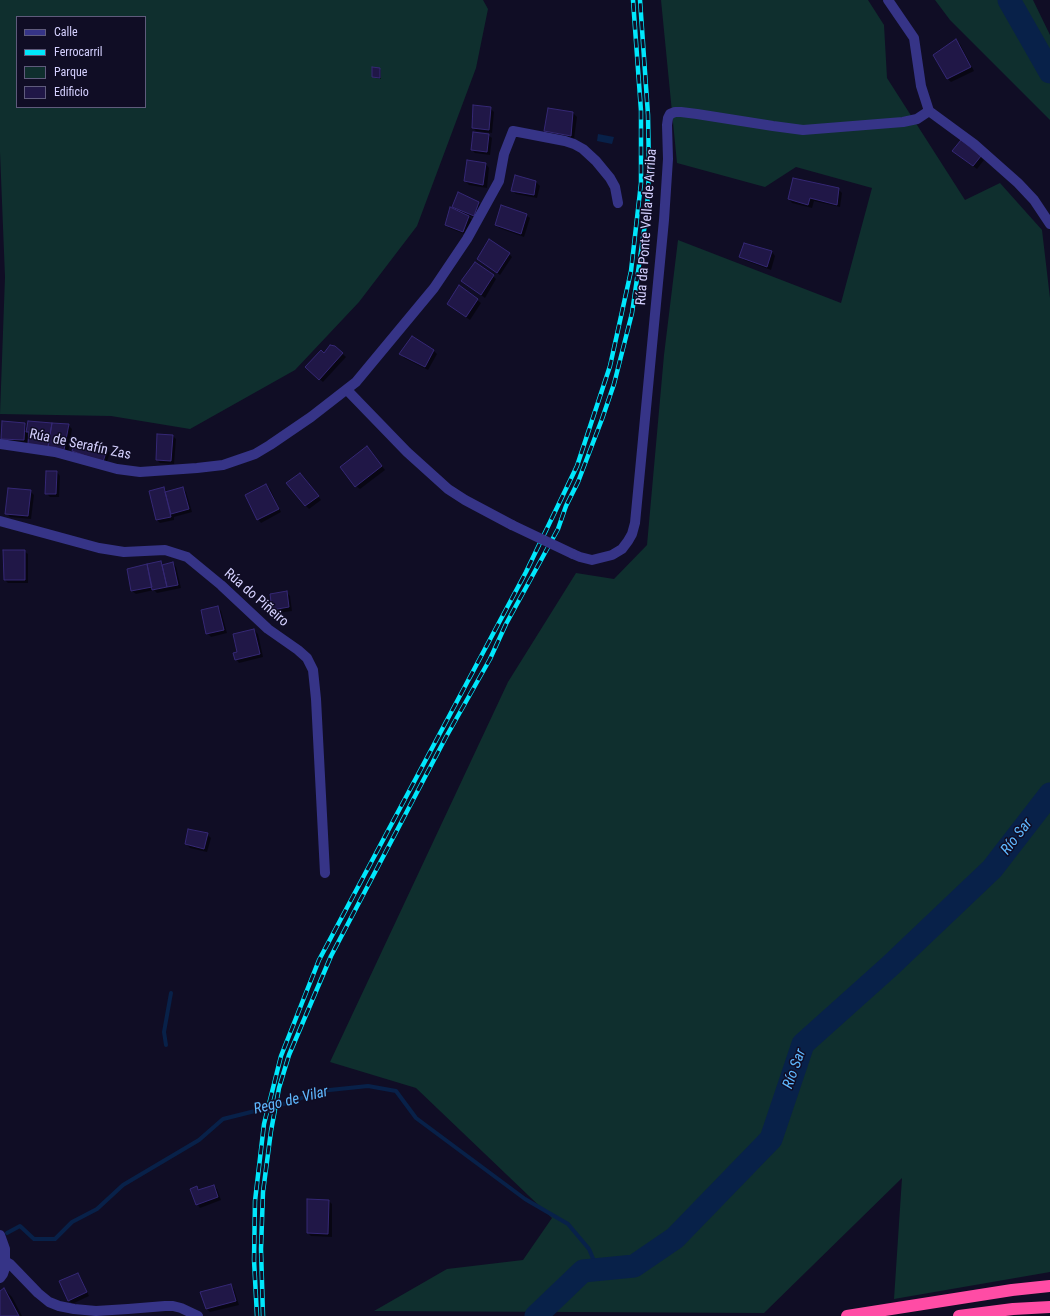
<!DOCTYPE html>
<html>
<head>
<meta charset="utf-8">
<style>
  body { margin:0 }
  #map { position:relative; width:1050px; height:1316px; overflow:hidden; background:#100d25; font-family:"Roboto Condensed",sans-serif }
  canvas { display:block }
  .legend { position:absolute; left:16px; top:16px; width:130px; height:92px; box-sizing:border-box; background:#100d25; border:1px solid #5f5b7c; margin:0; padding:5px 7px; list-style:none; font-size:12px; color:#d5d1ff }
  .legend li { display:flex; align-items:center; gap:8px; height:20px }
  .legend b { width:20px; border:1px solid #5f5b7c }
</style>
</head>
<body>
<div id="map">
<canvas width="1050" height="1316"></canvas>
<ul class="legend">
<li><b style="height:5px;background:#363487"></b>Calle</li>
<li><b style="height:5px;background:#00e7fc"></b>Ferrocarril</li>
<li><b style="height:11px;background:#0f2f2e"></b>Parque</li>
<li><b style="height:11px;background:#201747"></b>Edificio</li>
</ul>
</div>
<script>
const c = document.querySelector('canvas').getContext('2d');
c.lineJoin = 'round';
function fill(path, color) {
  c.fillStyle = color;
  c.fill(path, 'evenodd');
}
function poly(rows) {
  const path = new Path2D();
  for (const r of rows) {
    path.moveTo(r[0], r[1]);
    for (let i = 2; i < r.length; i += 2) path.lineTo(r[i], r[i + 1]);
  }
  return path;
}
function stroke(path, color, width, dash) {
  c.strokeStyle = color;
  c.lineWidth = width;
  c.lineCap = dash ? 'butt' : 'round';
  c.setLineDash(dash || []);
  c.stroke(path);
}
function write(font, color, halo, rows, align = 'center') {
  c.font = font + ' "Roboto Condensed",sans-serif';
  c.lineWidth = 3;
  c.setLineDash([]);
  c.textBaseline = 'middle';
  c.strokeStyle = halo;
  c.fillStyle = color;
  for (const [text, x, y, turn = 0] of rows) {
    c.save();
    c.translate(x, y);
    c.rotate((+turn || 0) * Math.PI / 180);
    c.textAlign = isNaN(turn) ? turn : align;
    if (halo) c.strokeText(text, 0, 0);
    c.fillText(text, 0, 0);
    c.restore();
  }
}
const green = poly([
  [0,0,483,0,488,9,476,68,417,226,359,302,295,370,190,429,111,416,0,414,5,277,0,152],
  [17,17,145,17,145,107,17,107],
  [661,0,868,0,884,25,887,78,965,200,1000,183,1042,230,1050,298,1050,1272,894,1299,902,1178,764,1313,374,1311,447,1269,523,1260,552,1218,416,1088,330,1062,508,682,576,573,614,579,647,545,664,355,678,240,841,303,872,188,796,167,765,187,677,163],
  [935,0,1033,0,1050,35,1050,120,950,20]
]);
const water = poly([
  [598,134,614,137,612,144,597,141]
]);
const shadow = poly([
  [956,41,960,44,974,71,951,82,948,79],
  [380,69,381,70,381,79,375,78,373,77],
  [490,108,494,112,492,133,476,131,473,128],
  [549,109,573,113,577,117,574,139,548,134,545,131],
  [488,135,492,138,490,155,475,153,472,150],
  [957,154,980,157,984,160,977,169],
  [486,164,489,168,487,188,469,185,465,181],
  [516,177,536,182,540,186,537,198,516,194,513,191],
  [838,189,842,193,840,207,814,201,812,208,792,203,789,199],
  [458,194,478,203,482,206,477,219,466,214,472,220,467,235,449,228,446,224],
  [526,215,530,218,524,237,499,228,496,224],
  [744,244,772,252,775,256,771,270,744,260,740,256],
  [509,254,512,257,500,275,482,262],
  [493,276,496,279,485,298,462,281],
  [459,286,481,303,470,320,452,307],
  [412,338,434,351,437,354,428,370,404,358,401,354],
  [335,347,346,357,323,382,306,367],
  [24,424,28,427,68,425,72,429,68,453,30,434,28,432,27,443,5,442,2,439],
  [173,436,176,439,174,464,160,463,157,460],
  [95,447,107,450,110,453,106,464,77,454,73,451,95,449],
  [367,447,385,470,360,489,356,486],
  [57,472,60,476,59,497,50,497,46,493],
  [304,477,321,500,309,509,305,505],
  [266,485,270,489,281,512,261,523,258,519],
  [164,488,168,492,183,488,186,492,192,512,174,517,174,520,160,523,157,520],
  [30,491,34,495,31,519,10,517,6,513],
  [24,551,28,554,28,583,8,583,5,580],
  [161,562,164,565,173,563,176,567,181,588,157,593,154,590,136,594,132,591],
  [286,592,290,596,292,611,277,613,273,609],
  [218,607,221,611,227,633,211,637,207,633],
  [254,630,258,634,263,657,239,663,236,659,238,653],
  [207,834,211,838,207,852,190,848,186,844],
  [213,1186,217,1189,221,1200,200,1208,197,1204,197,1188,200,1191],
  [329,1201,332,1204,332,1237,311,1236,308,1233],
  [78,1274,81,1278,89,1296,72,1304,69,1300],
  [230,1285,234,1289,239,1305,210,1312,207,1309,202,1292],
  [4,1289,12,1297,22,1316,0,1316,0,1292]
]);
const stream = poly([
  [166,1045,164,1032,171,993],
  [7,1233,20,1226,34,1239,55,1239,72,1222,97,1209,123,1185,199,1140,223,1119,291,1102,320,1091,368,1086,396,1091,416,1118,525,1199,568,1224,589,1249,598,1270]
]);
const river = poly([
  [1009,0,1050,72],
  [536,1316,583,1271,634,1266,675,1238,771,1139,803,1044,890,966,992,869,1050,794]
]);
const building = poly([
  [956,39,971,67,947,79,933,55,956,39],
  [372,67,380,68,380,78,372,77,372,67],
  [473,105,491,107,489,130,472,128,473,105],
  [548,108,573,112,571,136,544,131,548,108],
  [473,132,489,134,487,152,471,150,473,132],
  [961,140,981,156,973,166,952,151,961,140],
  [467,160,486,163,483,185,464,181,467,160],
  [515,175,536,181,534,195,511,191,515,175],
  [793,178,839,188,837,205,810,198,808,205,788,199,793,178],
  [458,192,479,202,474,216,452,207,458,192],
  [501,205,527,214,521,234,495,225,501,205],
  [450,207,469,216,463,232,445,225,450,207],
  [489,239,510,253,497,273,477,259,489,239],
  [744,243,772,251,767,267,739,257,744,243],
  [475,262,494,275,481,295,461,281,475,262],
  [459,285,478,299,466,317,447,304,459,285],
  [412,336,434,350,425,367,399,354,412,336],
  [330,345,335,346,343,353,319,380,305,367,321,350,324,353,330,345],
  [2,421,25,423,24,440,1,439,2,421],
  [28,421,52,423,48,447,28,444,29,432,26,432,28,421],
  [52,423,69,424,64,450,48,447,52,423],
  [157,434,173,435,171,461,156,460,157,434],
  [76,441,94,447,95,446,107,449,103,462,72,451,76,441],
  [367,446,382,466,355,487,340,467,367,446],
  [46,471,57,471,56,494,45,494,46,471],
  [300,473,319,496,305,506,286,483,300,473],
  [266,484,279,509,257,520,245,495,266,484],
  [164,487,171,517,156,520,149,491,164,487],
  [183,487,189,509,171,514,165,492,183,487],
  [8,488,31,490,28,516,5,514,8,488],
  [3,550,25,550,25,580,4,580,3,550],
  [161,561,167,587,152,590,147,564,161,561],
  [173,562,178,585,167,587,162,565,173,562],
  [147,564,152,587,131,591,127,569,147,564],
  [287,591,289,607,272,610,270,594,287,591],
  [218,606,224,630,206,634,201,610,218,606],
  [254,629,260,654,235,660,233,653,237,652,233,634,254,629],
  [188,829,208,833,204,849,185,844,188,829],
  [214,1185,218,1197,196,1205,190,1189,197,1186,198,1190,214,1185],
  [307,1199,329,1200,328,1234,307,1233,307,1199],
  [78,1273,87,1292,68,1301,59,1281,78,1273],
  [231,1284,236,1301,206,1309,200,1292,231,1284],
  [4,1288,19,1316,0,1316,0,1291,4,1288]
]);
const minor = poly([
  [888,0,914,38,921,86,929,111,974,144,1018,183,1034,200,1050,224],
  [347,390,407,452,448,489,465,500,512,525],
  [0,444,55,452,117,469,140,472,197,468,223,465,255,454,270,445,311,417,356,382,434,288,467,239,499,181,504,154,513,131,565,141,574,144,583,149,596,161,610,178,615,187,618,203],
  [0,521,99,548,124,552,165,550,187,557,221,585,268,629,298,650,307,658,313,670,316,699,325,873],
  [573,554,580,557,592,560,612,555,622,549,628,541,632,534,635,523,664,220,668,159,667,125,668,118,670,114,675,112,681,112,697,114,773,126,803,130,903,122,917,119,929,111],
  [0,1235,5,1249,5,1261],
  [0,1253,5,1261,5,1268,3,1274,0,1278],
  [5,1261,10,1264,38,1293,49,1302,59,1306,74,1309,96,1311,128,1309,165,1306,173,1306,181,1308,198,1316]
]);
const highway = poly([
  [847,1316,1012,1290,1050,1286],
  [959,1316,1013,1309,1050,1307]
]);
const rail = poly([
  [257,1316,254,1260,255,1201,264,1124,281,1056,319,960,526,572,577,466,610,366,631,271,641,183,641,111,633,0],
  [263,1316,261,1249,263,1192,271,1131,279,1088,289,1055,331,956,446,737,490,659,506,624,558,529,566,506,578,482,602,419,614,384,632,313,647,210,649,170,648,115,640,0]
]);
const minorBridge = poly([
  [512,525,573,554]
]);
const streetNames = [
  ["Rúa da Ponte Vella de Arriba",647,227,-86],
  ["Rúa de Serafín Zas",80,445,12],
  ["Rúa do Piñeiro",256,598,41]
];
const waterNames = [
  ["Río Sar",1017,837,-52],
  ["Río Sar",795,1069,-70],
  ["Rego de Vilar",291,1101,-14]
];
fill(green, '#0f2f2e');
fill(water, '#082149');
fill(shadow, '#0007');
stroke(stream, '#082149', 4);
stroke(river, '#082149', 23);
fill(building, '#201747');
stroke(building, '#352875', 1);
stroke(minor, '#363487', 10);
stroke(highway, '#ff4ca5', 12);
stroke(rail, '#00e7fc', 4.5);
stroke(rail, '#100d25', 3, [9]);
stroke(minorBridge, '#363487', 10);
write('14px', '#d5d1ff', '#100d25', streetNames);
write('italic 15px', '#5fb8ff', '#100d25', waterNames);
</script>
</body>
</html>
